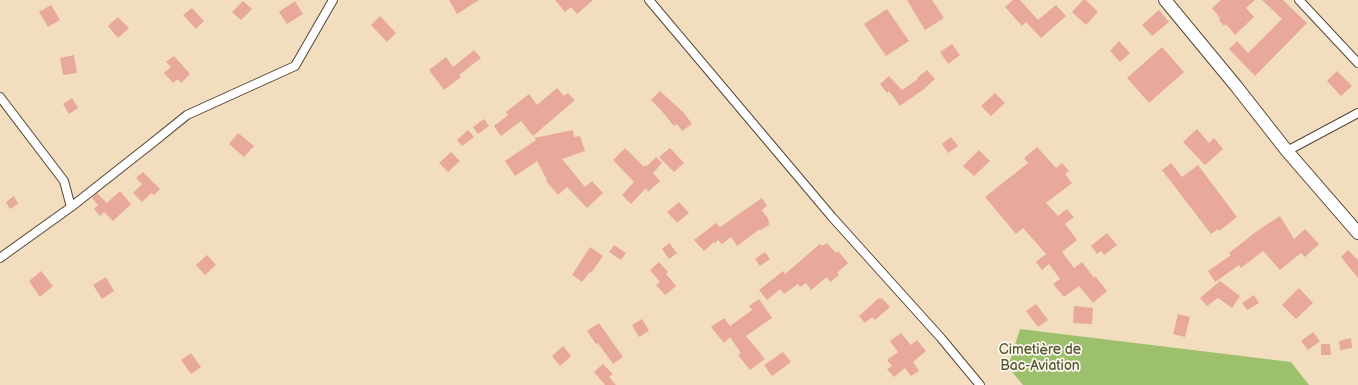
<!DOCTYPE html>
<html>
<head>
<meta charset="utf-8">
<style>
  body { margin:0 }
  canvas { display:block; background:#f2ddbe }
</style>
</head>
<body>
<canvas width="1358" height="385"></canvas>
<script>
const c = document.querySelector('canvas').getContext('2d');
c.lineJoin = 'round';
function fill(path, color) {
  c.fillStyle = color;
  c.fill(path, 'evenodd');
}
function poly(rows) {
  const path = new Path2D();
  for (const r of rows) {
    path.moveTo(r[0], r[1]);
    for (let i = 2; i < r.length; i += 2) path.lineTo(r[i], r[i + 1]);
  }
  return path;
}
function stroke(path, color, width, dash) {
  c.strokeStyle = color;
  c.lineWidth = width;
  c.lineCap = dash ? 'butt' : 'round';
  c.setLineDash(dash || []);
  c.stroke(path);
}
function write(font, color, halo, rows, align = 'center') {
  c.font = font + ' "Balsamiq Sans",sans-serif';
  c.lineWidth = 3.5;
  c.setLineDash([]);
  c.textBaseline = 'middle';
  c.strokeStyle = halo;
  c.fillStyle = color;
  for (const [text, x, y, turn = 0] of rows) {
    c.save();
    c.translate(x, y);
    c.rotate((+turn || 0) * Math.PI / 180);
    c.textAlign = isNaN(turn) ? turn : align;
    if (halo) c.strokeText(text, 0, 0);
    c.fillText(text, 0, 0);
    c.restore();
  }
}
const green = poly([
  [1020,329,1291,362,1309,385,1023,385,1008,367]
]);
const building = poly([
  [449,0,479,0,457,14],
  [555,0,593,0,577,14,571,7,565,12],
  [907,0,932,0,944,18,925,30],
  [1013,0,1020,0,1038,20,1056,5,1066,16,1041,38,1026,22,1022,26,1005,7],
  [1083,0,1086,0,1098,12,1086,25,1072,12],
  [1221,0,1255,0,1246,8,1254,17,1235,35,1226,24,1224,26,1219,20,1220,18,1212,8],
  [1262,0,1283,0,1307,23,1255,76,1229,49,1237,41,1248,53,1282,19],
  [243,1,252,9,241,20,232,12],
  [295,1,303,14,287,24,279,12],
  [51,5,60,20,48,27,39,12],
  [192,8,204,21,196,29,183,15],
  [887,9,909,41,886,56,864,24],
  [1159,10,1169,22,1152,36,1142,25],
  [380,16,396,33,387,42,371,25],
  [118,17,129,28,118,38,108,26],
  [1119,41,1130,53,1120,62,1110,51],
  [952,44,960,55,948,64,940,52],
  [1162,47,1184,72,1149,103,1127,78],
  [474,50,481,58,459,75,461,77,444,90,429,70,446,57,453,67],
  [74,55,77,73,63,75,60,58],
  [174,56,190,74,181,83,178,79,173,83,164,73,171,67,166,62],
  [927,70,935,79,924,89,900,106,889,91,887,93,880,84,889,76,902,90,918,79,917,78],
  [1337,71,1352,86,1341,96,1327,81],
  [557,88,564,96,568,93,575,100,533,136,521,121,501,136,494,126,508,115,506,112,529,94,537,105],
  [660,91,684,113,692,124,682,131,677,124,674,126,661,110,651,100],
  [995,93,1005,103,991,116,981,106],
  [72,98,78,108,69,114,63,104],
  [484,119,489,126,478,134,473,127],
  [1197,129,1209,143,1214,138,1223,149,1205,165,1183,142],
  [468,130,474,137,462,146,457,140],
  [573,130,574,137,580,136,585,151,562,159,585,187,592,181,603,193,587,208,567,187,558,195,546,181,547,180,537,161,515,176,505,161,536,140,534,138],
  [238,133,254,146,244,157,229,144],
  [951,137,958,146,948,153,942,144],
  [1037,147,1056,168,1062,163,1069,171,1065,174,1072,183,1046,203,1058,216,1067,209,1074,217,1065,224,1077,240,1062,252,1074,268,1082,262,1094,278,1095,276,1107,291,1093,303,1079,286,1064,297,1053,284,1060,279,1049,264,1042,270,1036,262,1046,254,1023,228,1016,234,985,197,1028,163,1024,158],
  [625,148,644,167,646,165,647,166,656,157,662,163,653,173,660,181,648,192,646,188,631,204,622,195,634,182,613,160],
  [670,148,684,163,674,172,659,157],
  [979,150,990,161,974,176,963,166],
  [451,152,460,161,448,172,439,163],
  [1171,163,1182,177,1198,165,1237,217,1219,231,1218,229,1211,234,1162,170],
  [143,172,160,189,154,195,151,193,142,202,133,193,142,184,136,178],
  [120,191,131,204,113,221,104,212,100,216,94,209,98,205,92,198,97,193,107,203],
  [14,196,18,204,10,209,6,202],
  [762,198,767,206,762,210,769,220,768,221,770,224,761,230,760,229,737,246,731,237,722,244,718,240,715,243,714,242,704,251,694,240,716,223,720,227],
  [679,202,689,213,677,223,667,212],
  [1280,216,1294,239,1305,229,1319,244,1305,257,1301,253,1280,270,1263,251,1241,268,1239,265,1215,282,1208,271,1231,255,1229,253,1257,231],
  [1107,233,1117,245,1104,255,1101,251,1097,254,1091,246],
  [669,243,677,253,669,259,662,249],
  [827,243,836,253,838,251,848,263,837,273,839,275,830,282,827,277,811,290,806,283,800,287,798,284,784,294,780,289,767,300,759,290,783,271,785,274,820,244,822,246],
  [614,245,626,253,621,260,609,252],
  [590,247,603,256,591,273,590,272,582,282,572,275],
  [1348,250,1358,260,1358,278,1341,257],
  [765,252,770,259,760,266,755,259],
  [207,255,216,265,205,275,196,265],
  [659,262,668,272,666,274,676,286,665,295,656,285,660,282,650,270],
  [41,271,53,286,40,297,29,281],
  [106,277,114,291,102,299,93,285],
  [1220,281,1240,296,1232,308,1218,298,1207,306,1200,298],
  [1299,288,1313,303,1296,319,1282,305],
  [1254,295,1259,303,1247,310,1242,303],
  [879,298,880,299,882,298,890,307,875,320,872,317,865,323,859,316],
  [759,299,772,318,746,336,765,359,750,370,738,355,741,353,730,337,724,343,711,327,724,318,730,326,752,310,749,306],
  [1036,304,1048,320,1038,327,1026,311],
  [1074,306,1093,308,1092,324,1073,323],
  [1178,314,1190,317,1185,337,1173,334],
  [642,319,649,331,639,337,632,325],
  [599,323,623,357,613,364,598,343,596,344,587,331],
  [1313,332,1320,341,1308,350,1301,341],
  [901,333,911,345,917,340,926,351,913,362,919,371,911,376,905,368,894,377,887,369,892,366,887,360,898,352,890,341],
  [1351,338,1352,348,1340,350,1339,341],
  [1321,344,1330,344,1331,355,1321,355],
  [563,346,571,356,560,366,552,356],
  [783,352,791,362,772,376,764,365],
  [191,353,201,367,191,374,181,360],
  [603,364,613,374,609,377,616,385,605,385,594,372]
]);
const street = poly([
  [649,0,832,217,941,338,980,385],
  [1299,0,1358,63],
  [0,97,64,181,71,207],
  [1287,151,1358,113],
  [0,258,71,207,151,144,187,115,295,66,333,0]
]);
const secondary = poly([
  [1165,0,1236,86,1287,151,1358,233]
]);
const parkNames = [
  ["Cimetière de",1040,350],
  ["Bac-Aviation",1040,366]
];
fill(green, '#9cc06b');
fill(building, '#e8a99c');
stroke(street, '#564536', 10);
stroke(secondary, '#564536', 14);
stroke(street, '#fff', 8);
stroke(secondary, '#fff', 12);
write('14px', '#585735', '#fbf7ec', parkNames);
</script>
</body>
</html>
